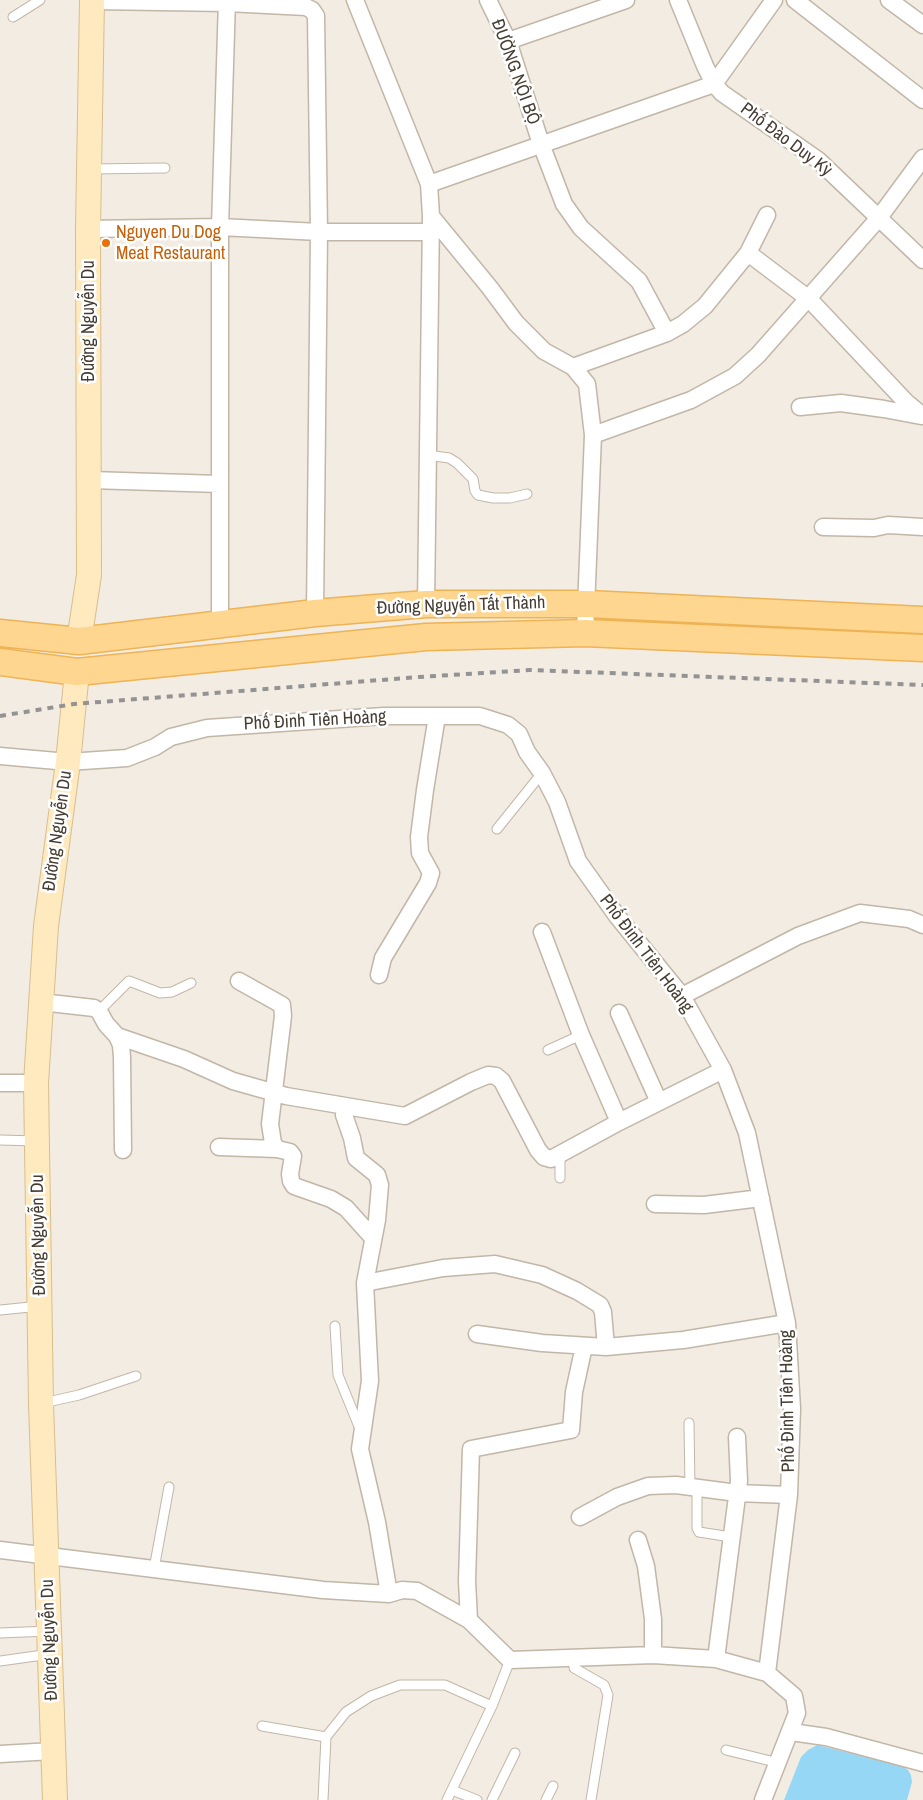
<!DOCTYPE html>
<html>
<head>
<meta charset="utf-8">
<style>
  body { margin:0 }
  canvas { display:block; background:#f3ece2 }
</style>
</head>
<body>
<canvas width="923" height="1800"></canvas>
<script>
const c = document.querySelector('canvas').getContext('2d');
c.lineJoin = 'round';
function fill(path, color) {
  c.fillStyle = color;
  c.fill(path, 'evenodd');
}
function poly(rows) {
  const path = new Path2D();
  for (const r of rows) {
    path.moveTo(r[0], r[1]);
    for (let i = 2; i < r.length; i += 2) path.lineTo(r[i], r[i + 1]);
  }
  return path;
}
function stroke(path, color, width, dash) {
  c.strokeStyle = color;
  c.lineWidth = width;
  c.lineCap = dash ? 'butt' : 'round';
  c.setLineDash(dash || []);
  c.stroke(path);
}
function write(font, color, halo, rows, align = 'center') {
  c.font = font + ' "Archivo Narrow",sans-serif';
  c.lineWidth = 5;
  c.setLineDash([]);
  c.textBaseline = 'middle';
  c.strokeStyle = halo;
  c.fillStyle = color;
  for (const [text, x, y, turn = 0] of rows) {
    c.save();
    c.translate(x, y);
    c.rotate((+turn || 0) * Math.PI / 180);
    c.textAlign = isNaN(turn) ? turn : align;
    if (halo) c.strokeText(text, 0, 0);
    c.fillText(text, 0, 0);
    c.restore();
  }
}
const water = poly([
  [817,1745,902,1766,908,1770,911,1775,912,1782,907,1800,784,1800,801,1757,808,1750]
]);
const lane = poly([
  [13,17,40,0],
  [90,169,165,168],
  [427,455,449,458,457,463,473,479,475,491,478,495,493,498,510,498,527,494],
  [497,829,542,773],
  [99,1011,129,981,160,993,172,992,191,983],
  [548,1050,581,1035],
  [0,1140,37,1141],
  [560,1154,560,1178],
  [0,1310,40,1306],
  [335,1326,338,1375,360,1429],
  [43,1403,79,1395,136,1376],
  [689,1423,690,1488],
  [697,1488,697,1528,699,1532,731,1537],
  [154,1569,169,1487],
  [0,1633,49,1631],
  [574,1658,574,1668,604,1685,608,1695,591,1800],
  [0,1661,50,1654],
  [262,1726,326,1737],
  [726,1750,779,1763],
  [452,1790,477,1800],
  [323,1800,326,1737,346,1712,371,1696,400,1685,445,1685,492,1706],
  [447,1800,492,1706,510,1660],
  [492,1800,515,1753],
  [546,1800,553,1786]
]);
const street = poly([
  [355,0,429,184,431,216,426,604],
  [488,0,508,41,541,144,564,204,581,228,639,281,667,333],
  [678,0,705,66,714,84,722,93,818,160,923,260],
  [795,0,923,100],
  [889,0,923,25],
  [92,1,227,3,306,7,312,10,316,16,319,232,315,613],
  [508,41,626,0],
  [429,184,714,84,774,0],
  [431,216,490,288,516,323,544,351,573,367,587,384,593,435,585,633],
  [88,229,220,227,319,232,429,232],
  [748,253,767,215],
  [573,367,667,333,683,324,705,306,748,253,809,299,906,402,923,416],
  [800,407,841,403,884,409,921,416],
  [593,435,691,400,735,376,758,355,878,219,923,158],
  [90,480,220,484],
  [823,527,874,528,888,525,923,527],
  [220,625,220,227,227,0],
  [0,756,68,762,127,758,155,747,171,737,207,728,384,716,480,716,508,725,519,734,527,752,542,773,557,802,578,861,617,916,682,996,723,1070,747,1133,787,1323,792,1409,789,1495,767,1673,794,1696,797,1713,763,1800],
  [542,932,581,1035,619,1122],
  [379,975,383,958,428,883,431,873,420,853,419,837,425,790,437,716],
  [239,981,282,1005,283,1016,270,1124,273,1143,277,1149,290,1152,293,1156,290,1174,291,1181,294,1186,331,1199,346,1208,373,1238],
  [682,996,798,936,860,913,909,919,923,925],
  [41,1002,94,1008,99,1011,106,1024,117,1036,121,1045,122,1057,123,1150],
  [619,1013,659,1102],
  [117,1036,184,1059,233,1081,286,1096,405,1116,471,1082,488,1075,496,1076,502,1081,538,1150,544,1157,551,1159,619,1122,723,1070],
  [0,1083,36,1083],
  [344,1115,352,1138,356,1158,377,1175,380,1185,377,1220,365,1283,370,1381,360,1449,377,1522,389,1594],
  [219,1147,277,1149],
  [655,1204,704,1205,761,1198],
  [365,1283,443,1268,495,1264,542,1275,577,1291,600,1305,603,1312,606,1347],
  [477,1334,542,1343,606,1347,683,1340,787,1323],
  [580,1517,617,1497,648,1486,676,1485,737,1493,789,1495],
  [638,1540,646,1566,653,1619,653,1655],
  [0,1550,323,1590,389,1594,402,1590,417,1591,469,1620,510,1660,653,1655,716,1659,767,1673],
  [469,1620,467,1581,471,1449,571,1430,574,1392,584,1346],
  [716,1659,739,1481,737,1437],
  [791,1732,826,1737,923,1763],
  [0,1754,53,1751]
]);
const secondary = poly([
  [79,641,89,575,88,229,92,0],
  [55,1800,41,1404,36,1083,46,926,68,762,77,672]
]);
const primary = poly([
  [0,633,79,641,315,613,426,604,587,604,923,620],
  [0,662,77,672,426,637,585,633,923,648]
]);
const rail = poly([
  [0,716,74,704,419,677,530,670,923,685]
]);
const markers = [
  [106,243,5,"#e8710a"]
];
const streetNames = [
  ["ĐƯỜNG NỘI BỘ",515,72,70],
  ["Phố Đào Duy Kỳ",786,140,37],
  ["Đường Nguyễn Du",89,321,-90],
  ["Đường Nguyễn Tất Thành",461,606,-2],
  ["Phố Đinh Tiên Hoàng",315,721,-3],
  ["Đường Nguyễn Du",58,831,-82],
  ["Phố Đinh Tiên Hoàng",646,954,53],
  ["Đường Nguyễn Du",39,1235,-91],
  ["Phố Đinh Tiên Hoàng",788,1401,-91],
  ["Đường Nguyễn Du",50,1640,-92]
];
const foodNames = [
  ["Nguyen Du Dog",116,233],
  ["Meat Restaurant",116,254]
];
fill(water, '#97d7f6');
stroke(lane, '#c2b6a7', 11);
stroke(street, '#c2b6a7', 19);
stroke(secondary, '#d7be8d', 26);
stroke(primary, '#eeb355', 29);
stroke(lane, '#fff', 9);
stroke(street, '#fff', 16);
stroke(secondary, '#ffeac0', 24);
stroke(primary, '#ffd68f', 26);
stroke(rail, '#939393', 4, [6, 6]);
for (const [x, y, r, color] of markers) {
  const dot = new Path2D();
  dot.arc(x, y, r, 0, 2 * Math.PI);
  c.fillStyle = color;
  c.fill(dot);
  stroke(dot, '#fff', 2);
}
write('18px', '#453c32', '#fff', streetNames);
write('18px', '#c56008', '#fff', foodNames, 'left');
</script>
</body>
</html>
